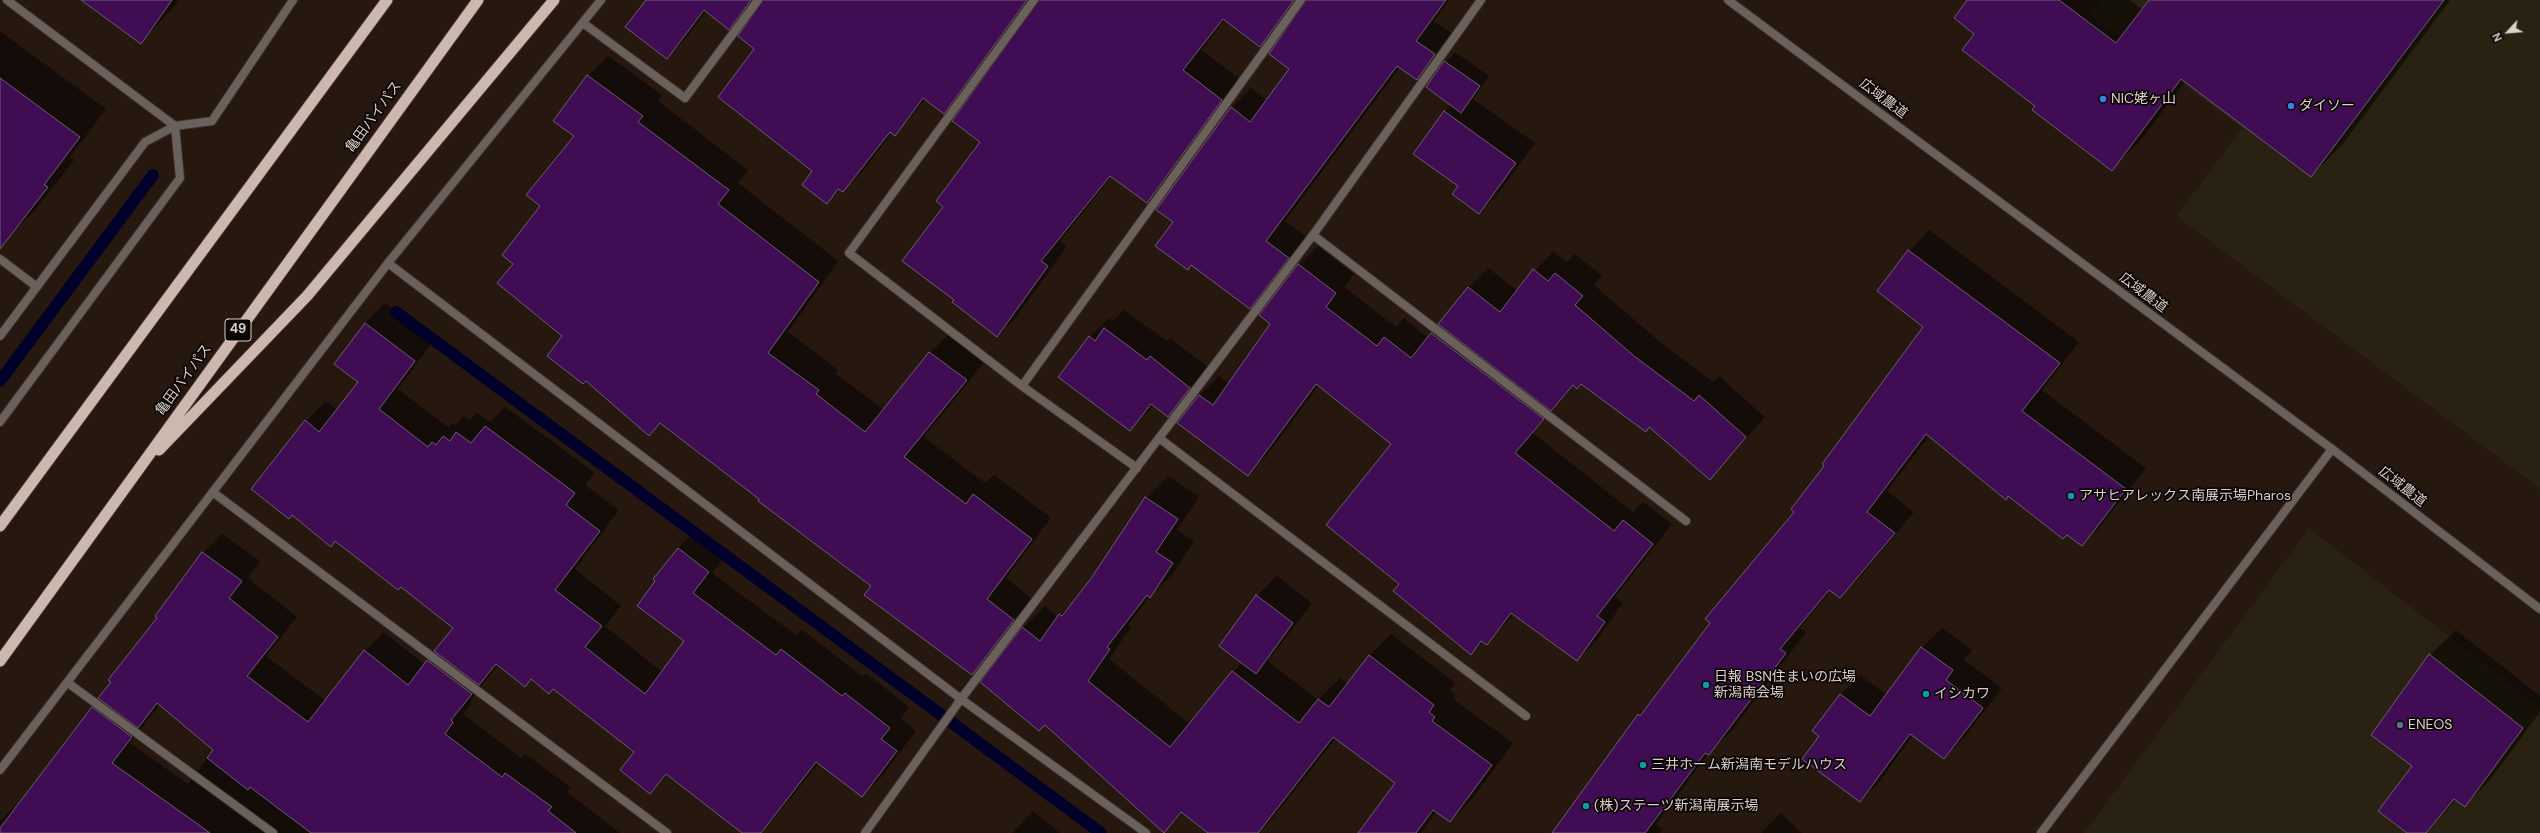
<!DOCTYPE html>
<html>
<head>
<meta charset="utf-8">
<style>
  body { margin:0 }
  #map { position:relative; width:2540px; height:833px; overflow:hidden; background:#26170f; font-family:"DM Sans",sans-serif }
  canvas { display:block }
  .north { position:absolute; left:2488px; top:12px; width:40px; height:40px; -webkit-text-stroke:3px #0a0503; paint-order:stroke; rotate:244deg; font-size:11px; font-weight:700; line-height:16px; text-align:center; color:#dacfca }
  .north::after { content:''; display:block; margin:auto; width:14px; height:18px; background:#dacfca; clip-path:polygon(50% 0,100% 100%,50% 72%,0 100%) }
</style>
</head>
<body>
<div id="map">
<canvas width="2540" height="833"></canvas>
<div class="north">N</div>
</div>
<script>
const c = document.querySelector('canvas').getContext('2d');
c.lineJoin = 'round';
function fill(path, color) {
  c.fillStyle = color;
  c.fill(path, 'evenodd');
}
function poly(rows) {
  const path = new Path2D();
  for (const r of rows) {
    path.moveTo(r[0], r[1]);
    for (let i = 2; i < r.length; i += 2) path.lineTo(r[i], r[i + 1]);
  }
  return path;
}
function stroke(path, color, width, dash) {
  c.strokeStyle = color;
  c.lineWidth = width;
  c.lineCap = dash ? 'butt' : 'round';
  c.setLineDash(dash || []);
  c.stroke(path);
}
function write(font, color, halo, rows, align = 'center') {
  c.font = font + ' "DM Sans","Noto Sans JP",sans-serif';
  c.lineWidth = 3.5;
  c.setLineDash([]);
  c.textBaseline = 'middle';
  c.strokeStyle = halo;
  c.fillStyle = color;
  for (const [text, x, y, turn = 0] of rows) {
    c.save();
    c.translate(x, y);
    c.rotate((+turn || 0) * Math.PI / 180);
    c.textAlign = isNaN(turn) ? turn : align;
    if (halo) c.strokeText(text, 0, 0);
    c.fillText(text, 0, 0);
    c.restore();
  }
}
const commercial = poly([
  [2102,0,2540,0,2540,489,2176,216,2242,128,2090,15],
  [2309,528,2540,707,2540,833,2084,833]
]);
const shadow = poly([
  [82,0,180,0,141,42],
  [647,0,755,0,729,28,706,11,686,38,667,57],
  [763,0,1031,0,963,94,944,113,926,99,895,135,892,133,862,172,843,191,840,189,827,202,756,49],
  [1039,0,1299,0,1279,27,1260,46,1225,19,1202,50,1241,80,1167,182,1147,202,1112,176,1060,241,1067,246,1017,316,997,336,955,299,945,207,981,142],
  [1307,0,1449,0,1434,21,1454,35,1436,59,1417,79,1400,67,1285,221,1308,238,1270,288,1250,307,1174,221,1231,108,1251,88,1267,101,1290,69],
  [1969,0,2130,0,2143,10,2150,0,2450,0,2342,145,2311,176,2185,81,2142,139,2112,169,2036,106,1976,34],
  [0,31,106,109,70,157,74,160,36,209,9,236,0,229],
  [1455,52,1489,76,1473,99,1535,143,1499,193,1479,212,1459,186,1414,154,1451,104,1427,86],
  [608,56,662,95,658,101,748,170,738,183,838,261,788,332,838,370,835,373,884,410,930,353,950,333,987,359,924,437,985,483,994,475,1051,518,1006,578,1033,600,992,654,972,674,872,585,661,422,649,435,563,336,514,264,575,135,588,76],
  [1929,230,2079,342,2042,390,2146,468,2102,524,2082,545,2009,495,2005,499,1929,436,1887,491,1914,512,1861,576,1840,597,1831,590,1800,628,1806,632,1730,733,1708,754,1656,824,1663,830,1660,833,1554,833,1590,785,1588,783,1795,512,1825,465,1925,327,1909,251],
  [1318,246,1354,274,1344,287,1396,327,1404,318,1428,338,1469,287,1488,268,1518,291,1553,251,1567,262,1575,254,1602,276,1594,285,1654,337,1713,382,1719,376,1765,417,1710,478,1650,426,1581,383,1574,385,1533,433,1633,512,1643,502,1672,524,1615,597,1623,603,1596,641,1577,660,1514,614,1487,644,1484,641,1471,654,1392,444,1319,385,1267,455,1248,474,1179,423,1200,395,1219,376,1229,384,1272,323,1299,265],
  [385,303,434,340,398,389,448,427,453,423,455,425,464,416,470,420,477,413,490,422,505,407,595,473,585,485,619,510,575,569,621,606,605,626,662,672,685,640,678,548,698,528,729,552,712,573,796,635,801,629,863,677,866,673,909,707,901,718,916,731,882,776,862,796,819,763,762,833,743,833,668,774,650,793,635,752,553,688,532,679,525,685,498,665,470,701,472,702,463,714,521,758,525,754,570,787,567,792,620,833,0,833,0,821,29,792,101,699,203,553,222,534,260,561,248,578,297,617,266,656,326,701,365,651,384,632,425,665,437,652,454,628,401,586,335,541,331,545,306,421,326,401,337,410,359,381,365,323],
  [160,704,214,749,188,784,130,743],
  [1124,310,1167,341,1170,338,1209,368,1188,396,1168,415,1154,405,1130,430,1090,337,1109,318,1113,321],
  [1168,476,1199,497,1177,530,1194,541,1172,575,1150,596,1128,625,1131,627,1109,659,1190,724,1242,662,1220,646,1257,596,1277,576,1312,603,1268,661,1318,700,1340,678,1348,684,1370,655,1391,634,1455,683,1450,690,1456,695,1453,699,1513,743,1472,799,1450,821,1437,811,1421,833,1368,833,1397,783,1336,738,1271,820,1259,833,1210,833,1183,812,1164,831,1046,724,982,682,1023,628,1045,606,1058,617,1081,594,1146,498],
  [1942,628,1972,650,1964,660,2002,688,1964,738,1944,758,1913,735,1880,781,1860,801,1821,736,1814,731,1841,695,1860,675,1887,695,1922,648],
  [2456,630,2540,696,2540,712,2490,780,2465,805,2457,799,2426,833,2409,833,2430,655],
  [1033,811,1060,833,1012,833],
  [1781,813,1802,833,1761,833]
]);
const stream = poly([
  [396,312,1101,833],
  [0,381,153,175]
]);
const building = poly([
  [81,0,172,0,141,44,81,0],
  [646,0,751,0,729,30,704,10,667,59,625,27,646,0],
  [763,0,1027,0,944,114,923,98,895,136,890,132,843,192,838,189,827,204,802,185,812,171,718,97,754,49,738,36,763,0],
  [1039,0,1294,0,1260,47,1223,19,1183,70,1222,100,1147,203,1110,176,1041,261,1048,266,997,337,952,302,954,300,902,261,943,207,936,201,980,142,952,121,1039,0],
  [1306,0,1446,0,1416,41,1435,54,1417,80,1397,66,1266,241,1289,258,1250,309,1191,265,1188,270,1155,246,1173,222,1156,210,1231,107,1250,122,1289,69,1269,54,1306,0],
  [1967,0,2059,0,2116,43,2149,0,2444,0,2311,177,2181,79,2112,171,2032,110,2035,106,1962,50,1974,34,1954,18,1967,0],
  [1444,61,1480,86,1461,113,1426,87,1444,61],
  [587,75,643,116,638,122,729,190,718,204,819,282,768,353,819,390,816,394,865,432,929,352,967,380,904,457,966,504,973,494,1032,539,987,599,1014,620,972,675,864,595,871,586,758,501,759,499,660,423,649,436,586,381,583,384,547,356,562,336,497,283,513,264,502,255,540,206,526,195,574,136,553,121,587,75],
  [0,78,80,137,44,185,48,187,0,249,0,78],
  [1444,111,1516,163,1479,214,1452,194,1458,186,1413,154,1444,111],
  [1908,250,2060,363,2022,411,2126,489,2082,546,2067,535,2063,539,2008,496,2006,500,1926,434,1867,512,1895,533,1840,598,1829,590,1780,649,1786,653,1709,755,1705,753,1645,833,1552,833,1638,714,1640,716,1710,623,1705,619,1794,512,1791,509,1824,466,1822,464,1923,327,1877,291,1908,250],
  [1298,264,1336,293,1326,307,1377,346,1384,337,1411,358,1431,333,1544,419,1515,453,1614,531,1623,520,1653,544,1597,616,1605,622,1577,661,1511,613,1487,645,1481,641,1471,655,1393,591,1399,584,1326,525,1391,444,1316,384,1248,476,1177,423,1199,395,1213,405,1270,324,1259,315,1298,264],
  [1533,269,1548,281,1555,273,1583,296,1575,305,1634,356,1694,401,1699,395,1746,437,1710,480,1649,427,1646,432,1581,384,1577,389,1573,385,1551,411,1438,324,1468,287,1500,312,1533,269],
  [365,323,415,361,379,409,428,447,432,442,436,445,443,436,450,441,456,432,471,443,485,426,575,493,566,505,600,531,555,590,602,626,585,647,645,694,684,641,637,606,655,581,653,579,678,548,709,572,693,593,776,655,781,649,842,696,845,693,890,728,881,739,897,751,862,797,816,762,761,833,742,833,666,774,650,794,620,770,634,752,553,689,549,694,531,679,525,687,496,664,479,685,434,651,453,628,401,587,398,590,335,541,331,547,292,515,289,519,251,489,305,420,319,432,358,382,334,364,365,323],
  [1104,328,1147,360,1150,356,1190,388,1168,417,1151,404,1130,431,1058,377,1089,336,1095,341,1104,328],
  [1145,497,1178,519,1156,552,1173,563,1150,598,1147,595,1107,647,1110,649,1088,681,1170,747,1232,671,1299,723,1318,699,1329,707,1369,655,1434,705,1429,712,1435,717,1432,721,1492,765,1450,822,1433,810,1416,833,1358,833,1395,783,1333,737,1258,833,1208,833,1181,812,1164,833,1045,725,1039,731,980,682,1022,627,1040,641,1059,614,1062,616,1092,577,1145,497],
  [202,552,242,581,229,598,278,637,247,676,308,722,364,650,408,685,427,660,472,694,451,720,453,722,445,734,502,777,505,773,552,807,548,811,576,833,311,833,250,787,248,790,207,758,213,750,157,703,138,728,98,698,111,682,108,680,157,618,155,616,202,552],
  [1256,595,1293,623,1256,674,1219,646,1256,595],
  [1921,647,1953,670,1946,680,1983,708,1944,759,1910,734,1860,802,1802,759,1819,736,1812,731,1840,694,1870,716,1921,647],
  [2429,654,2523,728,2465,807,2454,799,2426,833,2407,833,2378,811,2412,766,2371,735,2429,654],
  [92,707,132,737,112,763,210,833,0,833,0,828,92,707]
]);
const minor = poly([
  [1034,0,849,253,1022,386,1137,468],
  [583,23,685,98,758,0],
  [1313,235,1686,521],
  [0,259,37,287],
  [388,263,961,699,1146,833],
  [0,336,145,142,175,126,212,121,293,0],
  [1022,386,1301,0],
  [0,422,180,178,175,126,7,0],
  [1159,438,1526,716],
  [214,493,667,833],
  [68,683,273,833],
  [0,770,388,263,601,0],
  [865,833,961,699,1313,235,1481,0],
  [2041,833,2332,449]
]);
const tertiary = poly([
  [1728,0,2332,449,2540,609]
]);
const trunk = poly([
  [159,450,307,296,554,0],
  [0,526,387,0],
  [0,661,478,0]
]);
const markers = [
  [2103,99,4,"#3f7fe0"],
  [2291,106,4,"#3f7fe0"],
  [2071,496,4,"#0f9aa8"],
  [1706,685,4,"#0f9aa8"],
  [1926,694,4,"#0f9aa8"],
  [2400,725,4,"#5c6f8a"],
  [1643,765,4,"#0f9aa8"],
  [1586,806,4,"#0f9aa8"]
];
const shields = [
  [238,330,26]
];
const shieldNames = [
  ["49",238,330]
];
const streetNames = [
  ["広域農道",1883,99,37],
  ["亀田バイパス",374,117,-54],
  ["広域農道",2143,293,37],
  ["亀田バイパス",184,380,-54],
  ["広域農道",2402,487,38]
];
const poiNames = [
  ["NIC姥ヶ山",2111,99],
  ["ダイソー",2299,106],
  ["アサヒアレックス南展示場Pharos",2079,496],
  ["日報 BSN住まいの広場",1714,677],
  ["新潟南会場",1714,693],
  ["イシカワ",1934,694],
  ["ENEOS",2408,725],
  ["三井ホーム新潟南モデルハウス",1651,765],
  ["(株)ステーツ新潟南展示場",1594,806]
];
fill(commercial, '#292111');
fill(shadow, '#0007');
stroke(stream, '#00002b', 12);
fill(building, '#400d54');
stroke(building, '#6a5f70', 1);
stroke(minor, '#3f3129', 10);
stroke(tertiary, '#3f3129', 10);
stroke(trunk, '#3f3129', 13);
stroke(minor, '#6a615d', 8);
stroke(tertiary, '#6a615d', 8);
stroke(trunk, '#ccb8ae', 11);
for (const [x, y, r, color] of markers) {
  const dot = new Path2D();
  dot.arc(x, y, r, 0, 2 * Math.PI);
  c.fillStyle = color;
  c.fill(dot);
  stroke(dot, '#0a0503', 1.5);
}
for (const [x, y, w] of shields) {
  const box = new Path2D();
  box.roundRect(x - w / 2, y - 11, w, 22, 3);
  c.fillStyle = '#0a0503';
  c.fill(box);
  stroke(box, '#dacfca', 1);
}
write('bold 13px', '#dacfca', null, shieldNames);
write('14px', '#dacfca', '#0a0503', streetNames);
write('14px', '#dacfca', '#0a0503', poiNames, 'left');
</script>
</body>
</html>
